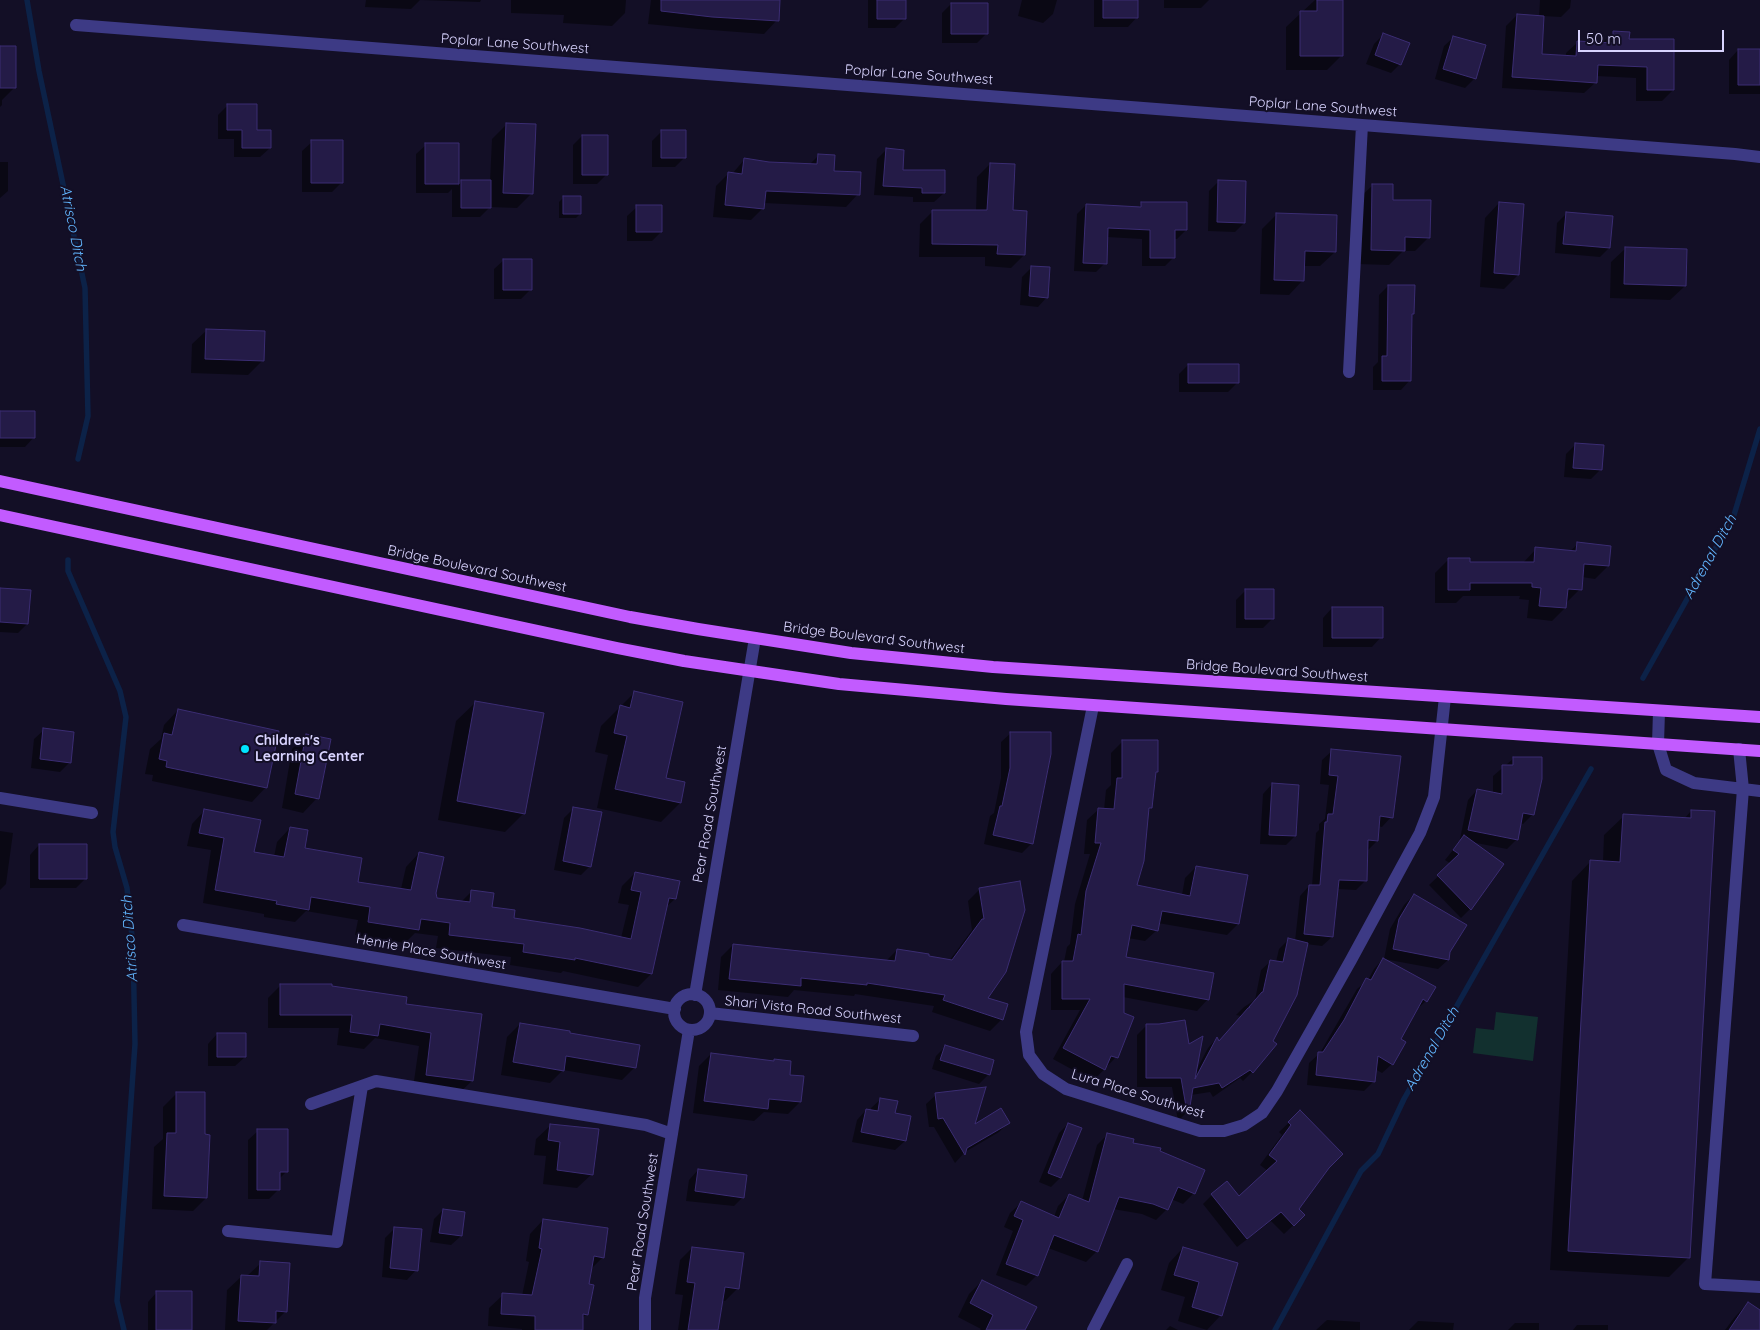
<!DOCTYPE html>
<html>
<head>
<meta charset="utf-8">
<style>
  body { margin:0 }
  #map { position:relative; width:1760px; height:1330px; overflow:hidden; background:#130f26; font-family:Quicksand,sans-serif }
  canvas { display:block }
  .scale { position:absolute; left:1578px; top:30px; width:146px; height:22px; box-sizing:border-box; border:2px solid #d9d4ff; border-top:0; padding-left:6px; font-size:15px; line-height:18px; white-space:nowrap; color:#d9d4ff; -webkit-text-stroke:4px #130f26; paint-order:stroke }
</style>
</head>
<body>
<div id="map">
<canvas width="1760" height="1330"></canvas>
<div class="scale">50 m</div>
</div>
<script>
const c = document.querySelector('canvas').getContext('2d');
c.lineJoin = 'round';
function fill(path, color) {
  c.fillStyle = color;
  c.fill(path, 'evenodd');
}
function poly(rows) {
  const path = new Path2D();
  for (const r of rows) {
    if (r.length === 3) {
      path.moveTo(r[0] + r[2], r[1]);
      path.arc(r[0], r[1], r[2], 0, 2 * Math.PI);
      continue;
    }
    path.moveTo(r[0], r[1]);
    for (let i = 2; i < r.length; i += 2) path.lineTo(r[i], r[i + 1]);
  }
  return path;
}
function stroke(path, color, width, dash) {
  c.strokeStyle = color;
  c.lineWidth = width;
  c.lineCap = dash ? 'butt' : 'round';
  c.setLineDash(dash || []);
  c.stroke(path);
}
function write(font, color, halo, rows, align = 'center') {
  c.font = font + ' Quicksand,sans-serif';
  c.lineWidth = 4;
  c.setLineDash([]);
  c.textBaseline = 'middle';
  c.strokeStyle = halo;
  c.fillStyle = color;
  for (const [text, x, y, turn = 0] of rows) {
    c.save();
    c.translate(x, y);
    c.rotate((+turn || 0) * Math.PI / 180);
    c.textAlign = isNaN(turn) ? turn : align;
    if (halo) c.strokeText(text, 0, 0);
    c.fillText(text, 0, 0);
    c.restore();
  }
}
const green = poly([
  [1496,1012,1538,1017,1533,1061,1473,1053,1476,1028,1494,1030]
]);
const shadow = poly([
  [320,0,481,0,480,2,420,0,411,9,365,7,366,0],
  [511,0,626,0,625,13,612,26,563,23,564,15,511,13],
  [651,0,779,0,777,20,764,34,698,29,648,24],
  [868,0,905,0,905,18,895,28,868,28],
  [1022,0,1057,0,1053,14,1043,23,1018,16],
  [1094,0,1137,0,1137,17,1128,27,1094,27],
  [1164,0,1209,0,1201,8,1164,8],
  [1315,0,1341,0,1341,56,1327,70,1286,70,1286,27],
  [1540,0,1571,0,1570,8,1561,17,1543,16,1540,55,1566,56,1566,53,1578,42,1602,43,1614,32,1628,40,1673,90,1662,101,1636,101,1636,78,1596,76,1596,82,1584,93,1502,88,1506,26,1517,15,1539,17],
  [951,4,987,33,977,43,942,43,942,13],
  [1383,35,1400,64,1391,73,1366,64,1374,44],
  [1454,37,1475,78,1465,88,1435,79,1444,46],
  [0,47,15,87,2,100,2,105,0,107],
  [1738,50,1760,50,1760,94,1729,94,1729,60],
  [228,105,256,132,270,148,260,157,234,157,234,139,218,139,218,115],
  [507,124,532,193,517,208,490,207,480,217,452,217,452,189,448,193,416,193,416,154,426,145,458,145,458,186,461,182,490,182,492,139],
  [661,132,684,158,675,167,652,167,652,141],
  [582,136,606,175,597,184,573,184,573,145],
  [312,142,341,183,332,192,302,192,302,151],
  [886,150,901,171,944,193,934,202,913,202,913,197,874,195,877,159],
  [818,156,833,172,858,194,846,207,764,203,763,208,751,220,713,217,716,186,728,174,732,174,744,160,769,163,809,165],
  [0,162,8,162,8,191,0,198],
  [990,164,1012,211,1024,255,1011,268,985,266,985,257,919,257,920,224,933,211,976,212,977,177],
  [1218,182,1244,223,1235,232,1208,231,1209,191],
  [1373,185,1429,237,1415,251,1403,251,1389,265,1357,264,1358,199],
  [564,197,580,214,576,218,559,218,559,202],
  [1499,203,1518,275,1504,289,1480,287,1485,218],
  [1142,204,1186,230,1177,239,1174,239,1174,257,1165,266,1142,266,1142,239,1107,237,1105,263,1096,272,1074,271,1077,214,1086,205,1137,208],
  [637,207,661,232,652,241,627,241,627,216],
  [1567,213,1609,248,1600,257,1555,253,1557,223],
  [1276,215,1335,252,1320,266,1303,266,1303,280,1289,295,1260,294,1262,229],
  [1626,248,1685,286,1670,300,1610,298,1611,262],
  [504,260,530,290,521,299,494,299,494,269],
  [1032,267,1047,297,1038,307,1020,305,1022,277],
  [1388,286,1413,313,1411,315,1410,380,1401,390,1373,390,1373,367,1378,362,1379,295],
  [207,330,263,360,248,375,191,373,192,344],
  [1188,365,1238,382,1228,392,1179,392,1179,374],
  [0,413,34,437,25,447,0,447],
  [1576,444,1600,470,1591,479,1564,477,1566,454],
  [1578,544,1608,566,1595,579,1582,577,1580,589,1567,602,1565,602,1565,608,1552,621,1527,618,1529,600,1519,599,1520,596,1463,596,1456,603,1435,603,1435,573,1448,560,1469,563,1523,563,1536,549,1569,552],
  [0,589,27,624,18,633,0,632],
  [1246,590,1272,619,1263,628,1236,628,1236,600],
  [1332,608,1381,637,1372,647,1323,647,1323,618],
  [635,692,665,779,680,803,661,822,597,808,608,755,595,752,601,726],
  [476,702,524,813,505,832,438,820,456,721],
  [178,710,266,787,252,802,152,781,153,775,145,774,150,749,161,739,164,725],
  [44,730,70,762,60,772,31,768,34,739],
  [1011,733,1032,843,1022,853,984,844,990,816,994,813,1001,778,1001,742],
  [306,735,317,798,303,813,282,808,292,749],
  [1123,741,1157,772,1154,774,1151,808,1148,811,1136,886,1182,895,1185,878,1196,867,1238,924,1227,935,1158,923,1157,930,1145,941,1128,938,1125,958,1208,999,1197,1011,1123,997,1116,1057,1093,1081,1053,1059,1080,1010,1051,1010,1051,974,1062,962,1064,962,1067,947,1070,944,1075,904,1090,854,1084,854,1087,820,1099,809,1104,810,1106,790,1111,785,1111,753],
  [1332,751,1391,817,1382,827,1378,826,1377,841,1367,851,1366,880,1356,890,1337,889,1332,937,1322,946,1306,944,1252,1072,1243,1081,1240,1078,1213,1097,1210,1092,1191,1095,1188,1111,1178,1121,1172,1087,1137,1087,1137,1035,1146,1026,1188,1047,1196,1071,1208,1048,1216,1039,1219,1042,1241,1016,1236,1015,1244,1007,1255,1000,1261,970,1271,961,1276,962,1279,949,1289,939,1295,941,1300,896,1309,886,1312,886,1316,833,1319,830,1319,824,1325,819,1329,785,1320,784,1322,760],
  [1514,758,1533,814,1523,824,1520,823,1517,839,1507,849,1471,842,1502,864,1470,909,1461,918,1429,885,1451,864,1445,860,1461,840,1460,839,1468,800,1477,790,1493,793,1493,776],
  [1272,784,1295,836,1286,845,1260,844,1263,794],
  [574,808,590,866,581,875,554,870,564,818],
  [205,810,253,853,274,857,277,842,290,828,303,849,357,883,401,889,406,867,419,853,436,899,461,902,472,891,491,908,513,919,621,938,629,905,618,903,622,886,635,873,675,899,665,908,651,974,638,987,563,971,561,973,510,965,511,957,436,948,438,936,415,933,405,943,355,935,358,920,306,911,295,922,264,917,264,914,203,903,211,850,187,846,192,824],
  [1691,811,1689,1257,1669,1277,1550,1270,1572,881,1591,861,1603,862,1604,835,1624,816,1684,819],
  [0,831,13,833,6,884,0,890],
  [39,845,86,878,76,888,30,888,30,855],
  [1019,883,986,998,1002,1019,990,1031,932,1012,934,1006,855,994,854,996,794,990,788,997,718,990,721,957,733,945,886,961,897,950,949,961,972,930,968,901,979,890],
  [1414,895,1449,952,1448,960,1438,969,1384,959,1390,929,1404,905],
  [1383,959,1426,1001,1416,1010,1400,1040,1392,1064,1382,1073,1375,1069,1374,1081,1364,1091,1307,1085,1309,1063,1320,1053,1357,989,1368,980,1374,969],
  [281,985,331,988,405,1006,480,1015,472,1081,458,1094,413,1088,419,1046,375,1038,364,1049,337,1045,339,1028,268,1028,268,998],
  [520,1024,569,1034,635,1067,622,1080,563,1070,550,1083,501,1075,507,1037],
  [217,1034,245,1057,235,1066,208,1066,208,1044],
  [946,1046,989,1074,979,1084,932,1069,936,1056],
  [711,1054,773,1062,788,1076,800,1102,788,1114,764,1112,754,1121,693,1113,699,1066],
  [176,1094,206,1198,193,1211,152,1209,154,1147,163,1139,163,1107],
  [936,1095,973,1127,1008,1123,999,1132,965,1152,955,1163,934,1127,929,1127,926,1104],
  [881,1099,894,1114,910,1117,905,1141,895,1150,852,1142,857,1120,866,1110,871,1111,871,1108],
  [1300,1112,1327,1168,1298,1209,1304,1215,1284,1234,1271,1221,1237,1247,1203,1204,1212,1195,1239,1198,1268,1171,1260,1165,1282,1135,1279,1132],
  [1068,1124,1080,1129,1060,1178,1051,1187,1039,1182,1059,1133],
  [551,1125,592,1174,577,1188,543,1184,546,1156,534,1155,536,1139],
  [258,1131,287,1171,278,1180,278,1190,269,1199,248,1199,248,1140],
  [1108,1134,1131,1144,1159,1152,1194,1193,1183,1204,1171,1199,1167,1209,1156,1220,1142,1214,1113,1209,1097,1251,1086,1262,1048,1248,1037,1275,1026,1286,996,1275,1013,1231,1004,1227,1010,1213,1021,1203,1054,1217,1058,1206,1069,1195,1082,1201,1097,1145],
  [698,1170,743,1197,734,1206,686,1201,689,1180],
  [443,1210,461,1236,451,1245,430,1242,434,1219],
  [543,1220,603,1257,590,1270,587,1314,581,1319,581,1330,522,1330,522,1329,488,1326,489,1308,503,1295,522,1296,529,1262,526,1261,530,1234],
  [395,1228,416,1270,407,1280,382,1277,385,1238],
  [692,1248,738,1288,725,1301,721,1300,717,1330,678,1330,683,1295,675,1294,680,1260],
  [1183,1248,1221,1315,1207,1330,1178,1321,1185,1297,1161,1290,1169,1263],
  [261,1263,286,1311,267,1330,225,1330,227,1290,242,1276,247,1276],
  [982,1281,1023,1330,980,1330,981,1329,958,1317,969,1294],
  [157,1292,191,1330,148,1330,148,1302],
  [1748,1303,1760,1311,1760,1330,1725,1330,1734,1318],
  [1327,1320,1360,1322,1360,1330,1316,1330],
  [1418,1321,1454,1323,1453,1330,1409,1330],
  [1515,1323,1539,1323,1539,1330,1508,1330],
  [1577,1325,1608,1325,1608,1330,1573,1330],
  [1170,1326,1178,1330,1166,1330]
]);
const stream = poly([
  [27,0,39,71,85,288,88,416,78,459],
  [68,560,68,571,120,691,126,717,113,832,115,847,127,888,133,946,135,1044,117,1301,124,1330],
  [1643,678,1734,515,1760,429],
  [1275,1330,1361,1171,1378,1154,1404,1099,1591,769]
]);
const building = poly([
  [661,0,780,0,779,21,712,17,661,11,661,0],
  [877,0,906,0,906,19,877,19,877,0],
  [1103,0,1138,0,1138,18,1103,18,1103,0],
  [1317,0,1343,0,1343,56,1300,56,1300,11,1317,11,1317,0],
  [951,3,988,3,988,34,951,34,951,3],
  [1517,14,1544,16,1542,54,1576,56,1577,41,1613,43,1613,31,1630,32,1629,39,1674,39,1674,90,1647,90,1647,67,1598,65,1597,83,1512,77,1517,14],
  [1383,33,1410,43,1401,65,1375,55,1383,33],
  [1453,36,1486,45,1476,79,1443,69,1453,36],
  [0,46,16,46,16,88,0,88,0,46],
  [1738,49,1760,49,1760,85,1738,85,1738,49],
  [227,104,257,104,257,130,271,130,271,148,242,148,242,130,227,130,227,104],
  [506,123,536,124,533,194,503,193,506,123],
  [661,130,686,130,686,158,661,158,661,130],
  [582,135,608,135,608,175,582,175,582,135],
  [311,140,343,140,343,183,311,183,311,140],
  [425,143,459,143,459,184,425,184,425,143],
  [886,148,904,150,903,170,945,170,945,193,922,193,922,188,883,186,886,148],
  [818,154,835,155,834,171,861,172,860,195,766,191,764,209,725,205,728,172,742,174,744,158,769,162,817,164,818,154],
  [990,163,1015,164,1013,210,1027,211,1025,255,997,254,998,245,932,244,932,210,987,210,990,163],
  [461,180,491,180,491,208,461,208,461,180],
  [1218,180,1246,181,1245,223,1217,222,1218,180],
  [1372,184,1393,184,1393,200,1431,200,1430,238,1405,237,1405,251,1371,250,1372,184],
  [563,196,581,196,581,214,563,214,563,196],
  [1141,202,1187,202,1187,230,1175,230,1175,258,1150,258,1150,230,1108,228,1107,264,1083,263,1086,204,1141,207,1141,202],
  [1499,202,1524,204,1519,275,1494,273,1499,202],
  [636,205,662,205,662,232,636,232,636,205],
  [1566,212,1613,216,1610,248,1563,244,1566,212],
  [1276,213,1337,215,1336,252,1305,251,1304,281,1274,280,1276,213],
  [1625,247,1687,249,1686,286,1624,284,1625,247],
  [503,259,532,259,532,290,503,290,503,259],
  [1031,266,1050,267,1048,298,1029,296,1031,266],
  [1388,285,1415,285,1414,314,1412,314,1411,381,1382,381,1382,356,1387,356,1388,285],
  [206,329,265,331,264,361,205,359,206,329],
  [1188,364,1239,364,1239,383,1188,383,1188,364],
  [0,411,35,411,35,438,0,438,0,411],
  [1575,443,1604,445,1602,470,1573,468,1575,443],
  [1577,542,1611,546,1609,566,1584,564,1582,590,1568,589,1566,608,1539,606,1541,588,1532,587,1532,583,1470,583,1470,590,1448,590,1448,558,1470,558,1470,562,1534,562,1535,547,1576,551,1577,542],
  [0,588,31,590,28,624,0,622,0,588],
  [1245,589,1274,589,1274,619,1245,619,1245,589],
  [1332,607,1383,607,1383,638,1332,638,1332,607],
  [634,691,683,702,666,778,685,782,681,803,615,789,627,736,614,733,620,705,630,708,634,691],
  [475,701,544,713,525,814,457,801,475,701],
  [178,709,279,731,267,788,166,767,167,761,159,759,164,733,172,735,178,709],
  [43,728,74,732,71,763,40,759,43,728],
  [1010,732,1051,732,1051,754,1033,844,993,835,1000,806,1002,806,1010,768,1010,732],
  [306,734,331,739,319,799,295,794,306,734],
  [1122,740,1158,740,1158,772,1156,772,1152,808,1149,808,1144,861,1137,885,1190,896,1196,866,1248,875,1239,924,1162,911,1158,931,1132,925,1126,957,1214,973,1209,1000,1124,984,1124,1013,1134,1017,1118,1058,1111,1056,1105,1070,1063,1048,1090,999,1062,999,1062,961,1073,961,1078,934,1081,935,1086,891,1101,843,1095,843,1098,808,1114,809,1117,778,1122,778,1122,740],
  [1331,749,1401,756,1393,818,1380,816,1378,841,1368,840,1367,881,1339,880,1333,937,1304,934,1309,885,1320,885,1325,822,1327,822,1328,814,1333,814,1338,776,1329,775,1331,749],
  [1513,757,1542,757,1542,779,1534,815,1523,813,1518,840,1468,830,1477,789,1502,794,1502,765,1513,765,1513,757],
  [1272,783,1299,785,1296,836,1269,835,1272,783],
  [573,807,602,812,591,867,563,861,573,807],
  [204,809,261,820,254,852,284,857,290,827,308,830,305,848,362,858,358,882,411,890,419,852,444,857,436,893,437,898,470,902,471,890,494,893,492,907,515,910,514,918,580,928,631,939,641,892,631,890,635,872,680,881,676,899,669,898,652,974,575,958,575,960,523,952,524,944,449,935,450,923,421,919,419,930,368,922,370,907,311,897,309,910,276,904,277,901,215,890,224,838,199,833,204,809],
  [1691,810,1715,811,1690,1258,1568,1251,1590,860,1620,862,1623,814,1691,818,1691,810],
  [1464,835,1504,864,1471,910,1437,875,1459,854,1453,850,1464,835],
  [39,844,87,844,87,879,39,879,39,844],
  [1020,881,1025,910,1006,972,988,998,1008,1004,1003,1020,943,1000,945,995,867,983,867,985,801,978,801,986,729,979,733,944,895,961,897,949,929,954,929,956,952,960,982,919,984,919,979,888,1020,881],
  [1414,894,1467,925,1450,952,1449,960,1393,949,1399,919,1414,894],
  [1288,938,1308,943,1297,995,1273,1041,1277,1044,1253,1073,1250,1070,1222,1088,1219,1083,1193,1088,1189,1112,1187,1112,1181,1078,1146,1078,1146,1024,1159,1024,1185,1020,1189,1044,1203,1036,1195,1079,1217,1037,1219,1041,1248,1008,1250,1007,1249,1007,1262,992,1263,992,1270,960,1283,962,1288,938],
  [1383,958,1436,987,1427,1002,1423,999,1401,1039,1406,1042,1393,1065,1378,1056,1375,1082,1316,1075,1318,1052,1323,1052,1344,1020,1366,978,1371,980,1383,958],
  [280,984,332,984,332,986,407,997,406,1004,482,1014,473,1081,426,1075,431,1033,380,1024,378,1036,350,1032,352,1015,280,1015,280,984],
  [520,1023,570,1031,570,1033,640,1045,636,1068,566,1056,564,1071,513,1062,520,1023],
  [217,1033,246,1033,246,1057,217,1057,217,1033],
  [945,1045,994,1060,990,1075,940,1060,945,1045],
  [711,1053,774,1061,774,1059,791,1061,790,1075,804,1076,801,1102,769,1099,768,1109,704,1101,711,1053],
  [986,1087,975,1124,1001,1108,1010,1123,967,1148,965,1155,943,1118,938,1119,935,1093,986,1087],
  [176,1092,205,1092,205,1134,210,1135,207,1198,164,1196,167,1133,176,1133,176,1092],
  [880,1098,898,1101,895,1113,911,1116,906,1141,861,1132,866,1109,878,1111,880,1098],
  [1300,1110,1343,1154,1329,1168,1299,1209,1305,1215,1294,1226,1281,1212,1247,1239,1211,1194,1227,1181,1239,1196,1277,1161,1269,1155,1291,1125,1288,1122,1300,1110],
  [1068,1123,1082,1128,1061,1178,1048,1173,1068,1123],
  [550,1124,599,1129,593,1175,557,1170,560,1142,548,1140,550,1124],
  [257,1129,288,1129,288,1172,280,1172,280,1190,257,1190,257,1129],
  [1107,1133,1134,1139,1133,1143,1161,1148,1160,1151,1205,1170,1195,1194,1178,1187,1168,1210,1153,1204,1119,1197,1098,1252,1054,1235,1038,1276,1006,1264,1023,1220,1014,1216,1021,1201,1059,1218,1069,1194,1089,1202,1107,1133],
  [698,1169,747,1175,744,1198,695,1191,698,1169],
  [443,1209,465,1212,462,1236,439,1233,443,1209],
  [543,1219,608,1228,604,1258,594,1256,589,1284,594,1285,588,1315,583,1314,583,1330,535,1330,535,1316,501,1314,502,1293,532,1295,542,1249,539,1248,543,1219],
  [394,1227,422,1229,418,1271,390,1268,394,1227],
  [692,1247,744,1253,739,1289,725,1287,718,1330,688,1330,695,1283,687,1282,692,1247],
  [1183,1247,1238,1263,1222,1316,1192,1307,1199,1282,1174,1275,1183,1247],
  [260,1261,290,1263,287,1312,276,1311,276,1323,238,1321,241,1275,259,1276,260,1261],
  [982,1280,1037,1307,1025,1330,986,1330,993,1315,970,1303,982,1280],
  [156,1291,192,1291,192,1330,156,1330,156,1291],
  [1748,1302,1760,1310,1760,1330,1729,1330,1748,1302]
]);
const minor = poly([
  [76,25,1735,154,1760,157],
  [1349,372,1362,125],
  [1093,706,1026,1032,1029,1055,1043,1074,1066,1089,1200,1131,1224,1131,1244,1125,1262,1113,1277,1091,1351,960,1420,833,1434,797,1445,697],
  [1659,711,1658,744,1666,770,1694,783,1760,791],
  [1739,749,1743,789,1705,1284,1760,1287],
  [0,798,92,813],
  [183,925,675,1009],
  [692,1012,18],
  [695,995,755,638],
  [710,1013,913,1036],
  [311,1104,376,1081,646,1125,672,1134],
  [228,1231,337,1242,362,1086],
  [645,1330,645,1298,689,1030],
  [1093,1330,1127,1264]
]);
const major = poly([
  [0,481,630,617,698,629,851,653,993,667,1760,717],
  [0,515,617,648,684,661,839,684,1006,699,1760,751]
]);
const markers = [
  [245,749,5,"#00e5ff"]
];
const streetNames = [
  ["Poplar Lane Southwest",515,44,4],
  ["Poplar Lane Southwest",919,75,4],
  ["Poplar Lane Southwest",1323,107,4],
  ["Bridge Boulevard Southwest",477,569,12],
  ["Bridge Boulevard Southwest",874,638,7],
  ["Bridge Boulevard Southwest",1277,671,4],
  ["Pear Road Southwest",710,814,-80],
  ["Henrie Place Southwest",431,952,10],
  ["Shari Vista Road Southwest",813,1010,6],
  ["Lura Place Southwest",1138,1094,17],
  ["Pear Road Southwest",643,1222,-81]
];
const poiNames = [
  ["Children's",255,741],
  ["Learning Center",255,757]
];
const waterNames = [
  ["Atrisco Ditch",73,228,79],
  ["Adrenal Ditch",1710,557,-61],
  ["Atrisco Ditch",130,939,-94],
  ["Adrenal Ditch",1432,1049,-60]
];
fill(green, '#12302f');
fill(shadow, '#0007');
stroke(stream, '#0c2248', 5.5);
fill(building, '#241b47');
stroke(building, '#3b2d73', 1);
stroke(minor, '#3d3a85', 12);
stroke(major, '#c25bff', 12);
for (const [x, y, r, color] of markers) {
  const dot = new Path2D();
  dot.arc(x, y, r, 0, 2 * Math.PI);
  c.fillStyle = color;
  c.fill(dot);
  stroke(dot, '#130f26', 2);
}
write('14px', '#d9d4ff', '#130f26', streetNames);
write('bold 14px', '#d9d4ff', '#130f26', poiNames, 'left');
write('italic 15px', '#62b6ff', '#130f26', waterNames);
</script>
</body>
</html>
